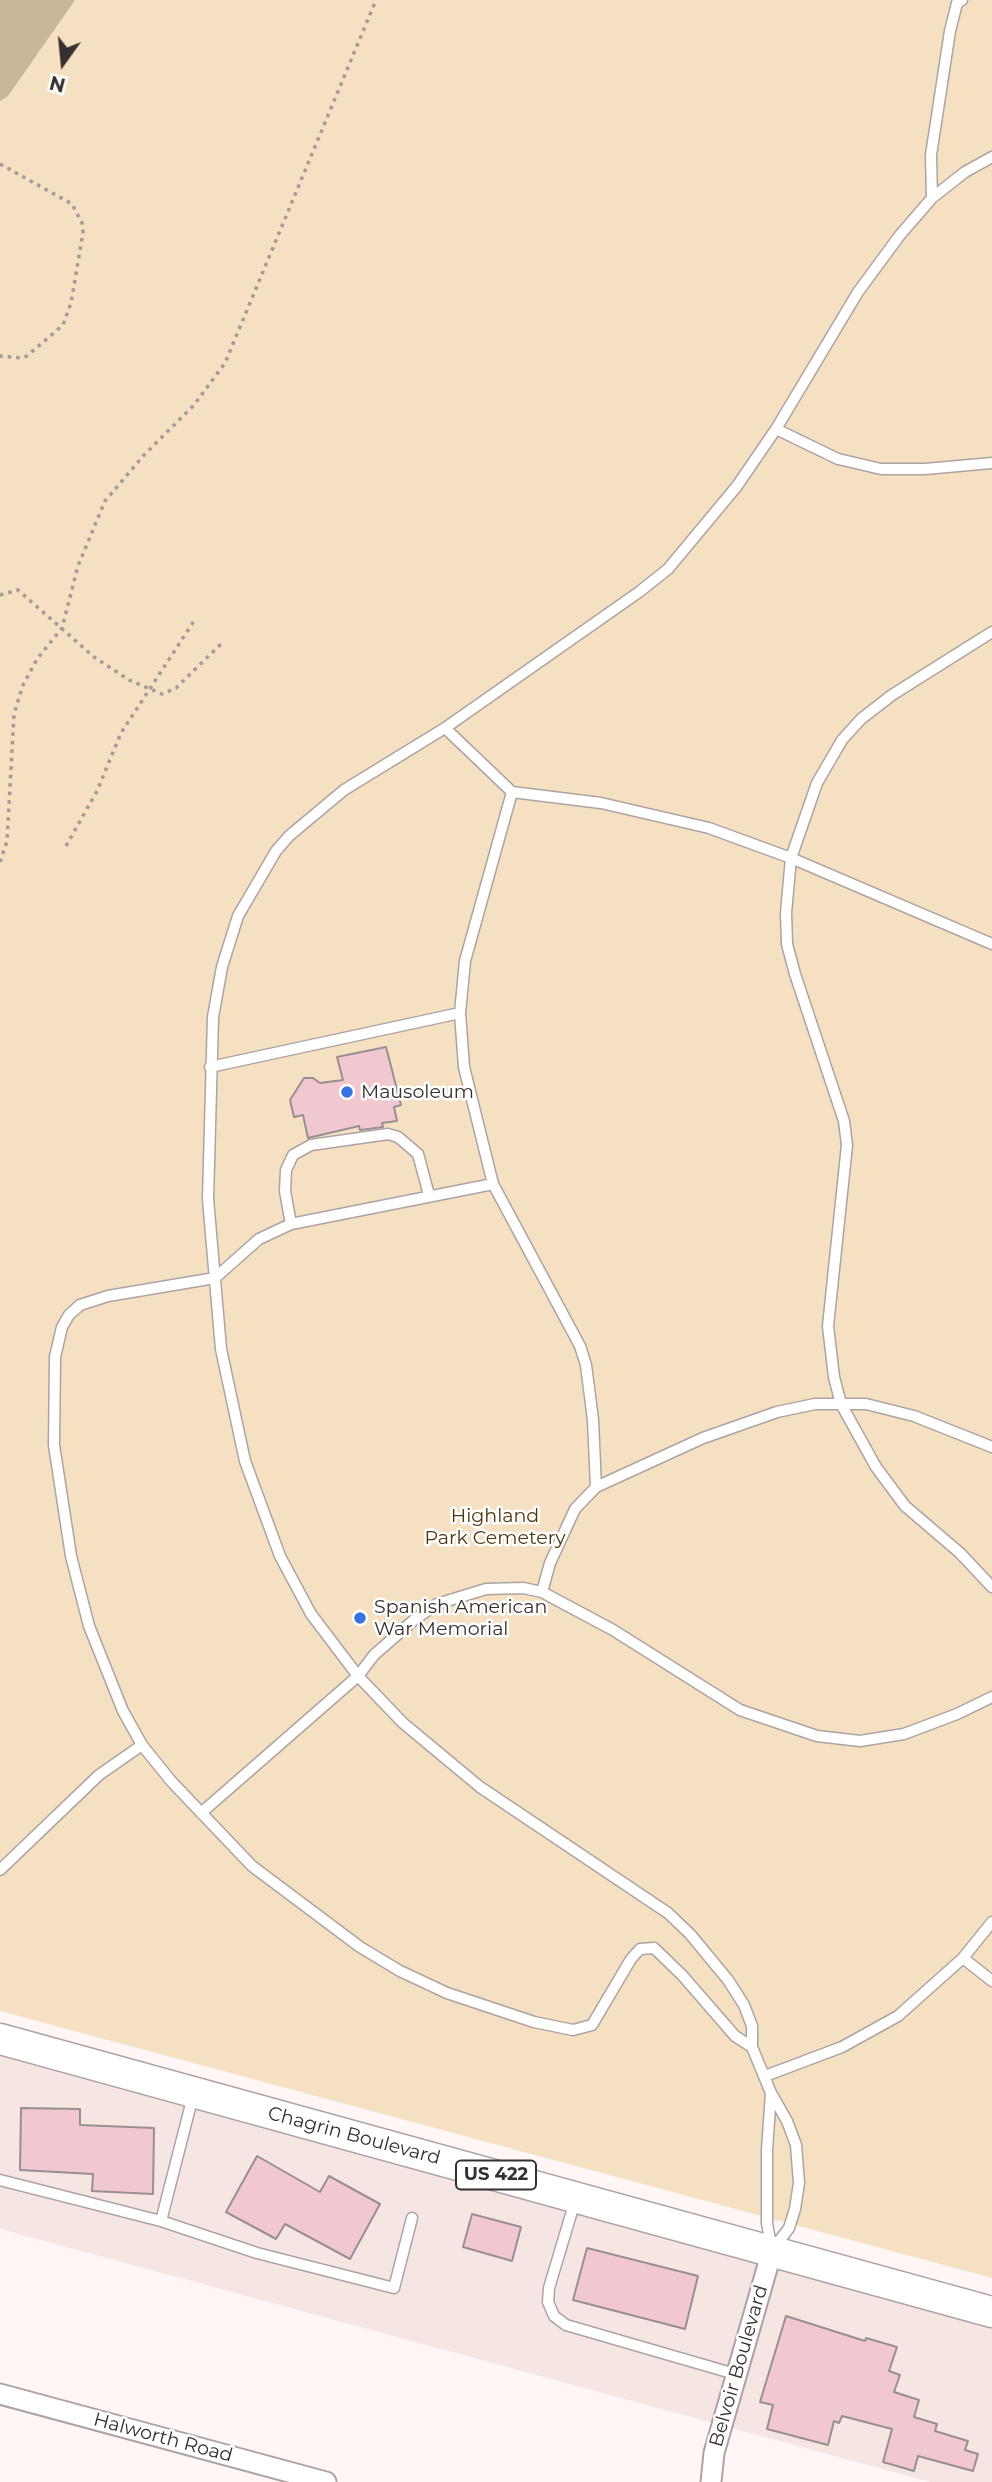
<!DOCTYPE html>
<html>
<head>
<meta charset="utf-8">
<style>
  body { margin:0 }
  #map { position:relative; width:992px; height:2482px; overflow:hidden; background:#fff6f5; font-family:Montserrat,sans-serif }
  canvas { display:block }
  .north { position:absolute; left:28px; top:28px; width:70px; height:70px; -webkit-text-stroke:5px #fff; paint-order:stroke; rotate:195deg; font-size:19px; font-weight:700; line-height:28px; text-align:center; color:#34302f }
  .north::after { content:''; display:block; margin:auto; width:24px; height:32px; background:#34302f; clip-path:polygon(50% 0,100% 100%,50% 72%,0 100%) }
</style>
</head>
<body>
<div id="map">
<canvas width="992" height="2482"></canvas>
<div class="north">N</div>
</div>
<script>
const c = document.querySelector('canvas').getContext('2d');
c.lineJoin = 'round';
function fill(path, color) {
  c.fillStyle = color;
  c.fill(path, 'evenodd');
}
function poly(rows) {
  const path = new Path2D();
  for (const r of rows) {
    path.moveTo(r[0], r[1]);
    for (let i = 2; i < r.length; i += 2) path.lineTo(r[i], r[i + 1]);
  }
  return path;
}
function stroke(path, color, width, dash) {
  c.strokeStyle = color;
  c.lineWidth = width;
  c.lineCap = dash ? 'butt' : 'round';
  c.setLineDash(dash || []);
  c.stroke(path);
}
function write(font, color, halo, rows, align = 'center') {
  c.font = font + ' Montserrat,sans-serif';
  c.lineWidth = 5;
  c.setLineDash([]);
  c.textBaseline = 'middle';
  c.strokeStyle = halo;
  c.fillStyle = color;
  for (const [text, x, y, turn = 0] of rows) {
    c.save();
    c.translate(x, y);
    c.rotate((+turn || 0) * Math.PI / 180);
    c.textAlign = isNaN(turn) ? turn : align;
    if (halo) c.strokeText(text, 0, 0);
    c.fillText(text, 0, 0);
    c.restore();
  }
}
const built = poly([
  [0,2039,992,2312,992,2482,930,2482,0,2229]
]);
const green = poly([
  [0,0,992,0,992,2278,0,2011]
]);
const forest = poly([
  [0,0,75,0,8,96,0,101]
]);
const building = poly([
  [386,1047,401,1105,394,1107,397,1121,382,1123,383,1127,360,1130,359,1126,308,1138,303,1115,294,1117,290,1100,304,1078,313,1078,320,1083,343,1080,337,1057,386,1047],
  [21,2108,80,2109,80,2125,154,2128,153,2194,92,2191,93,2174,20,2170,21,2108],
  [257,2156,320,2192,329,2176,380,2204,350,2259,285,2224,276,2239,226,2212,257,2156],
  [472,2214,521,2227,512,2261,463,2247,472,2214],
  [587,2248,698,2276,685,2329,573,2300,587,2248],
  [786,2316,865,2341,866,2338,897,2347,889,2371,900,2375,894,2392,919,2400,914,2417,937,2424,935,2431,968,2441,965,2450,978,2454,973,2471,918,2456,914,2471,883,2462,892,2429,842,2416,839,2423,834,2421,828,2445,767,2429,773,2405,760,2402,786,2316]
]);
const path = poly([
  [0,164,72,204,82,223,83,233,71,303,63,325,27,356,21,358,0,356],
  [0,595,18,590,94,657,129,680,162,694,176,688,224,641],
  [66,846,97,791,121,733,194,621],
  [0,862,7,841,14,714,23,685,37,659,62,628,78,566,105,501,144,455,194,405,225,363,376,0]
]);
const service = poly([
  [932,198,931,155,950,31,957,3,962,0],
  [776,429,838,459,881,469,925,469,992,463],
  [992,632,892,695,861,719,842,740,817,783,791,858,786,913,787,944,795,974,844,1121,847,1145,828,1326,834,1377,841,1404,876,1467,905,1506,960,1553,992,1587],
  [445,728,512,792,601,803,709,828,791,858,992,944],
  [512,792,465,961,460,1013,464,1067,493,1184,580,1346,586,1365,593,1420,596,1487],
  [210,1067,460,1013],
  [493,1184,291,1224,259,1239,215,1278,108,1296,80,1305,69,1315,62,1327,55,1357,54,1445,71,1556,89,1626,123,1711,142,1745,171,1781,252,1866,360,1947,400,1971,447,1993,534,2022,573,2030,592,2025,631,1959,640,1949,654,1948,682,1975,735,2036,752,2047],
  [291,1224,285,1191,286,1170,293,1155,311,1145,388,1134,398,1137,418,1154,429,1195],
  [542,1592,550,1563,575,1509,596,1487,703,1438,777,1412,815,1404,866,1404,914,1416,992,1447],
  [201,1813,358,1676,374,1655,414,1620,437,1604,486,1589,523,1588,542,1592,613,1630,740,1710,817,1736,860,1741,904,1734,957,1714,992,1697],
  [0,1870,99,1775,142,1745],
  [963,1958,992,1981],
  [765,2076,842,2047,898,2016,963,1958,992,1922],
  [771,2093,767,2150,767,2223,771,2246],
  [0,2180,161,2221,193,2096],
  [575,2201,549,2288,548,2302,554,2316,566,2325,735,2374],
  [161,2221,257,2253,394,2288,412,2218],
  [774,2248,789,2228,795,2209,799,2183,796,2145,787,2121,771,2093,752,2047,752,2026,744,2005,728,1980,690,1934,668,1913,480,1787,403,1723,358,1676,311,1614,280,1556,245,1461,221,1349,208,1199,213,1017,222,967,238,916,276,851,289,836,344,790,445,728,639,592,668,569,737,486,776,429,858,292,900,235,932,198,965,172,992,157]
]);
const minor = poly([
  [0,2394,326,2482],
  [711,2482,714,2453,772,2251]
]);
const primary = poly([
  [0,2039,992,2312]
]);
const markers = [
  [347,1092,7,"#3972e2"],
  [360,1618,7,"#3972e2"]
];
const shields = [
  [496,2175,80]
];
const shieldNames = [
  ["US 422",496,2175]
];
const poiNames = [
  ["Mausoleum",361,1092],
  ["Spanish American",374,1607],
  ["War Memorial",374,1629]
];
const parkNames = [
  ["Highland",495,1516],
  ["Park Cemetery",495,1538]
];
const streetNames = [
  ["Chagrin Boulevard",354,2136,15],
  ["Belvoir Boulevard",739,2366,-74],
  ["Halworth Road",163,2438,15]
];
fill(built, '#f5e6e3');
fill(green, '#f5e1c2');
fill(forest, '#cab798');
fill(building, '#f1c8d0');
stroke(building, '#988f91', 2);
stroke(service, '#ada3a2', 13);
stroke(minor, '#ada3a2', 23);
stroke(primary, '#ada3a2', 33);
stroke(path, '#a29b9a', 3.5, [3.5, 5]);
stroke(service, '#fff', 10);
stroke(minor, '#fff', 19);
stroke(primary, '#fff', 30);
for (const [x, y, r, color] of markers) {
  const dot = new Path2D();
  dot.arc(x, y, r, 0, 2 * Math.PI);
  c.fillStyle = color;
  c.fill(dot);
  stroke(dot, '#fff', 2.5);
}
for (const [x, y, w] of shields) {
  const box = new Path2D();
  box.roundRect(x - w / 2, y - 14.5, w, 29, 5);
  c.fillStyle = '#fff';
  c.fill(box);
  stroke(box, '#34302f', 2);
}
write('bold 18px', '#34302f', null, shieldNames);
write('19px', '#34302f', '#fff', poiNames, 'left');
write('19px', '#4b360e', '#fff', parkNames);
write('19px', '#34302f', '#fff', streetNames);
</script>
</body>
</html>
